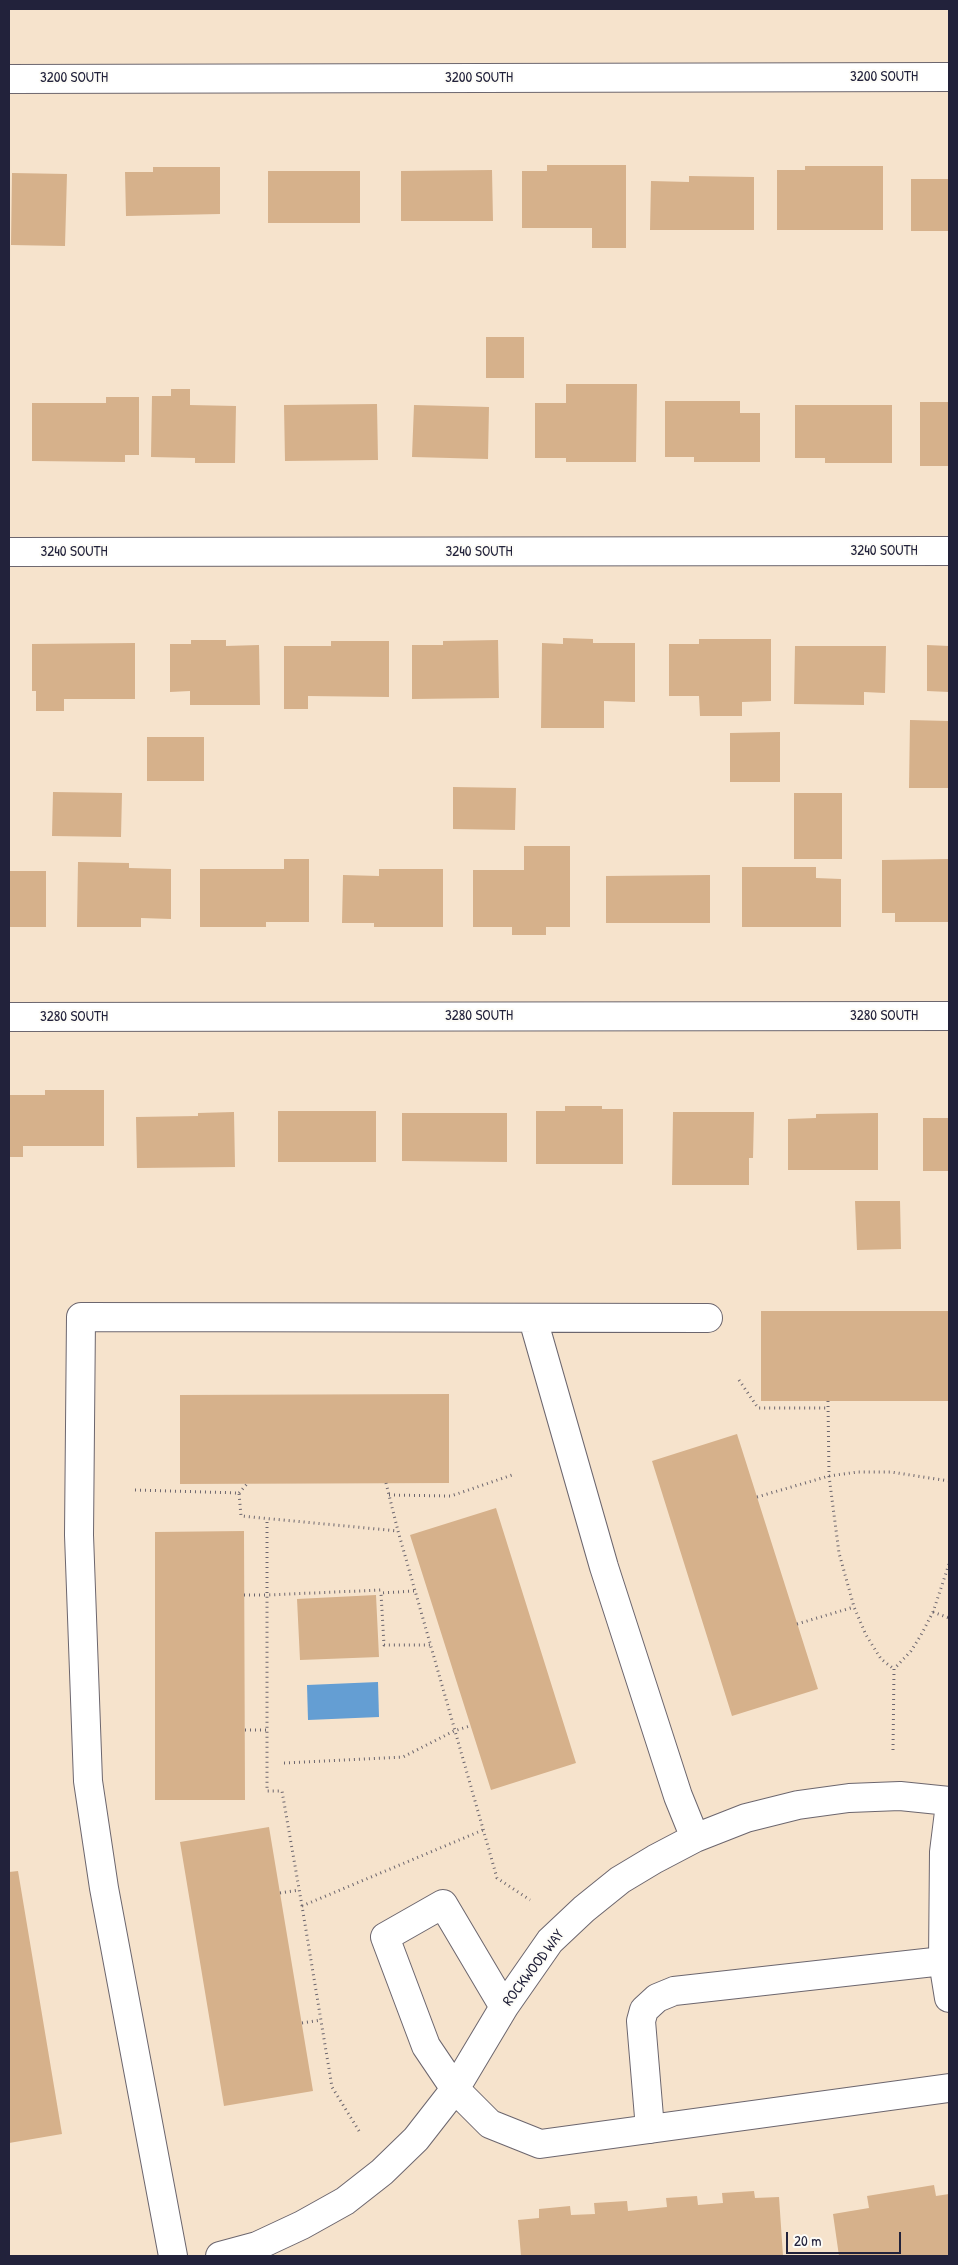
<!DOCTYPE html>
<html>
<head>
<meta charset="utf-8">
<style>
  body { margin:0 }
  #map { position:relative; width:958px; height:2265px; overflow:hidden; background:#f6e3cc; font-family:"Patrick Hand",sans-serif }
  canvas { display:block }
  .frame { position:absolute; inset:0; border:10px solid #22223b; pointer-events:none }
  .scale { position:absolute; left:786px; top:2232px; width:115px; height:22px; box-sizing:border-box; border:2px solid #22223b; border-top:0; padding-left:6px; font-size:15px; line-height:18px; white-space:nowrap; color:#22223b; -webkit-text-stroke:4px #fdfcf7; paint-order:stroke }
</style>
</head>
<body>
<div id="map">
<canvas width="958" height="2265"></canvas>
<div class="frame"></div>
<div class="scale">20 m</div>
</div>
<script>
const c = document.querySelector('canvas').getContext('2d');
c.lineJoin = 'round';
function fill(path, color) {
  c.fillStyle = color;
  c.fill(path, 'evenodd');
}
function poly(rows) {
  const path = new Path2D();
  for (const r of rows) {
    path.moveTo(r[0], r[1]);
    for (let i = 2; i < r.length; i += 2) path.lineTo(r[i], r[i + 1]);
  }
  return path;
}
function stroke(path, color, width, dash) {
  c.strokeStyle = color;
  c.lineWidth = width;
  c.lineCap = dash ? 'butt' : 'round';
  c.setLineDash(dash || []);
  c.stroke(path);
}
function write(font, color, halo, rows, align = 'center') {
  c.font = font + ' "Patrick Hand",sans-serif';
  c.lineWidth = 4;
  c.setLineDash([]);
  c.textBaseline = 'middle';
  c.strokeStyle = halo;
  c.fillStyle = color;
  for (const [text, x, y, turn = 0] of rows) {
    c.save();
    c.translate(x, y);
    c.rotate((+turn || 0) * Math.PI / 180);
    c.textAlign = isNaN(turn) ? turn : align;
    if (halo) c.strokeText(text, 0, 0);
    c.fillText(text, 0, 0);
    c.restore();
  }
}
const water = poly([
  [378,1682,379,1717,308,1720,307,1685]
]);
const building = poly([
  [547,165,626,165,626,248,592,248,592,228,522,228,522,171,547,171],
  [805,166,883,166,883,230,777,230,777,170,805,170],
  [153,167,220,167,220,214,126,216,125,172,153,172],
  [492,170,493,221,401,221,401,171],
  [268,171,360,171,360,223,268,223],
  [12,173,67,174,65,246,11,245],
  [689,176,754,177,754,230,650,230,651,181,689,182],
  [911,179,949,179,949,231,911,231],
  [486,337,524,337,524,378,486,378],
  [566,384,637,384,636,462,566,462,566,458,535,458,535,403,566,403],
  [171,389,190,389,190,405,236,406,235,463,195,463,195,458,151,457,152,396,171,396],
  [106,397,139,397,139,455,125,455,125,462,32,461,32,403,106,403],
  [665,401,740,401,740,413,760,413,760,462,694,462,694,457,665,457],
  [920,402,949,402,949,466,920,466],
  [377,404,378,460,285,461,284,405],
  [414,405,489,407,488,459,412,457],
  [795,405,892,405,892,463,825,463,825,458,795,458],
  [563,638,593,639,593,643,635,643,635,702,604,701,604,728,541,728,542,643,563,644],
  [699,639,771,639,771,701,742,702,742,716,700,716,699,696,669,696,669,644,699,644],
  [191,640,226,640,226,646,259,645,260,705,190,705,190,691,170,692,170,644,191,644],
  [498,640,499,698,412,699,412,645,443,645,443,641],
  [331,641,389,641,389,697,308,696,308,709,284,709,284,646,331,646],
  [135,643,135,699,64,699,64,711,36,711,36,691,32,691,32,644],
  [927,645,949,646,949,692,927,691],
  [795,646,886,646,885,693,864,692,864,705,794,704],
  [910,720,949,721,949,788,909,788],
  [780,732,780,782,730,782,730,733],
  [147,737,204,737,204,781,147,781],
  [453,787,516,788,515,830,453,829],
  [53,792,122,793,121,837,52,836],
  [794,793,842,793,842,859,794,859],
  [524,846,570,846,570,927,546,927,546,935,512,935,512,927,473,927,473,870,524,870],
  [284,859,309,859,309,922,266,922,266,927,200,927,200,869,284,869],
  [949,859,949,922,895,922,895,913,882,913,882,860],
  [78,862,129,863,129,868,171,869,171,919,141,918,141,927,77,927],
  [742,867,816,867,816,878,841,879,841,927,742,927],
  [379,869,443,869,443,927,374,927,374,923,342,923,343,875,379,876],
  [9,871,46,871,46,927,9,927],
  [710,875,710,923,606,923,606,876],
  [45,1090,104,1090,104,1146,23,1146,23,1157,9,1157,9,1095,45,1095],
  [565,1106,602,1106,602,1109,623,1109,623,1164,536,1164,536,1111,565,1111],
  [278,1111,376,1111,376,1162,278,1162],
  [234,1112,235,1167,137,1168,136,1117,198,1116,198,1113],
  [673,1112,754,1112,753,1158,749,1158,749,1185,672,1185],
  [402,1113,507,1113,507,1162,402,1161],
  [878,1113,878,1170,788,1170,788,1119,816,1118,816,1114],
  [923,1118,949,1118,949,1171,923,1171],
  [855,1201,900,1201,901,1249,857,1250],
  [761,1311,949,1311,949,1401,761,1401],
  [449,1394,449,1483,180,1484,180,1395],
  [737,1434,818,1689,732,1716,652,1461],
  [496,1508,576,1763,491,1790,410,1535],
  [244,1531,245,1800,155,1800,155,1532],
  [376,1595,379,1657,300,1660,297,1599],
  [269,1827,313,2091,224,2106,180,1842],
  [18,1871,62,2134,9,2143,9,1872],
  [934,2185,936,2196,949,2194,949,2256,839,2256,833,2214,869,2208,867,2196],
  [754,2191,755,2198,779,2197,783,2256,521,2256,518,2220,539,2218,539,2209,570,2206,571,2215,595,2214,594,2203,627,2201,628,2211,667,2207,666,2198,697,2196,698,2205,723,2203,722,2193]
]);
const path = poly([
  [739,1380,758,1408,828,1408],
  [828,1401,829,1476,839,1553,854,1607,866,1635,881,1659,894,1669],
  [386,1483,398,1531],
  [135,1490,239,1493,241,1516,398,1531,497,1878,530,1900],
  [239,1493,247,1484],
  [389,1495,451,1496,512,1475],
  [757,1497,829,1476,858,1472,891,1472,949,1481],
  [414,1591,381,1593,384,1645,430,1645],
  [244,1595,267,1595,267,1519],
  [933,1612,949,1618],
  [797,1624,854,1607],
  [245,1730,267,1730],
  [893,1750,894,1669,911,1651,921,1635,933,1612,949,1564],
  [284,1763,403,1757,454,1731,470,1726],
  [280,1893,299,1890],
  [302,1906,282,1791,267,1791,267,1595,381,1590,381,1593],
  [302,2023,321,2020],
  [359,2131,332,2087,302,1906,483,1830]
]);
const minor = poly([
  [9,79,949,77],
  [9,552,949,551],
  [9,1017,949,1016],
  [533,1319,604,1567,678,1796,695,1838],
  [949,1812,944,1852,943,1961,949,1998],
  [504,2007,443,1904,385,1937,426,2046,455,2089,490,2124,540,2144,949,2088],
  [650,2129,641,2021,644,2010,657,1998,674,1991,943,1961],
  [173,2256,104,1888,88,1781,79,1535,81,1317,708,1318],
  [220,2256,257,2246,302,2225,345,2201,382,2172,416,2139,455,2089,504,2007,550,1941,584,1909,620,1880,655,1859,695,1838,746,1818,798,1805,849,1798,900,1796,949,1801]
]);
const streetNames = [
  ["3200 SOUTH",884,77],
  ["3200 SOUTH",74,78],
  ["3200 SOUTH",479,78],
  ["3240 SOUTH",884,551],
  ["3240 SOUTH",74,552],
  ["3240 SOUTH",479,552],
  ["3280 SOUTH",479,1016],
  ["3280 SOUTH",884,1016],
  ["3280 SOUTH",74,1017],
  ["ROCKWOOD WAY",534,1968,-53]
];
fill(water, '#649ed3');
fill(building, '#d6b18b');
stroke(minor, '#6c666e', 30);
stroke(path, '#6c666e', 3, [1, 4]);
stroke(minor, '#fff', 28);
write('15px', '#22223b', '#fdfcf7', streetNames);
</script>
</body>
</html>
